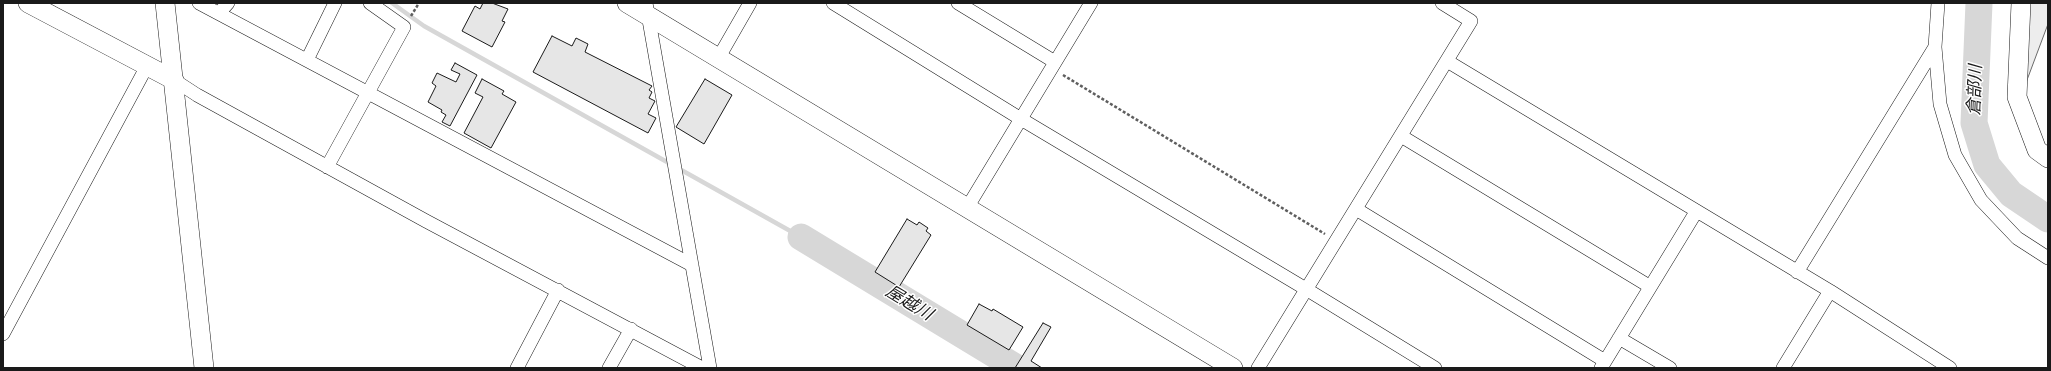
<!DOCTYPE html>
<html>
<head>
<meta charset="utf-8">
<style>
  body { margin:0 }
  #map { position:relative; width:2051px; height:371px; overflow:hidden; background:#fff; font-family:"Alegreya Sans",sans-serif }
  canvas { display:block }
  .frame { position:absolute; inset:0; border:4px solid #1a1a1a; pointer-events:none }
</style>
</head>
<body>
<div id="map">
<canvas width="2051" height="371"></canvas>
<div class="frame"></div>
</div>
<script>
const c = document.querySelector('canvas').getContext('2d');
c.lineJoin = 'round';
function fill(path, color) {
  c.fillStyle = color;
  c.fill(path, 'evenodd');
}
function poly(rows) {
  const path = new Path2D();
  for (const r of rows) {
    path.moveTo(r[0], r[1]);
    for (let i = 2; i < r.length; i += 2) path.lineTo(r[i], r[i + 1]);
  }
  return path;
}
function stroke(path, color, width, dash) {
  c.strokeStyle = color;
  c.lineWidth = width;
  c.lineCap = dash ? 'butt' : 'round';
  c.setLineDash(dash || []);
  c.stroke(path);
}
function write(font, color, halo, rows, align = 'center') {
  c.font = font + ' "Alegreya Sans","Noto Sans JP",sans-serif';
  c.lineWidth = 3;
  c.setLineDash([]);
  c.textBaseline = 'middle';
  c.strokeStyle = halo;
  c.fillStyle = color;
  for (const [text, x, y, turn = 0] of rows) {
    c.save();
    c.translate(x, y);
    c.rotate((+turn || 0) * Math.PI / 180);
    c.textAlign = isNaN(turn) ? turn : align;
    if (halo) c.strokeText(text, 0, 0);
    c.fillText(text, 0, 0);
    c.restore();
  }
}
const built = poly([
  [2029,3,2048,3,2048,24,2024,88,2029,3]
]);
const stream = poly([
  [392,3,424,26,801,237]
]);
const river = poly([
  [1979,3,1974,123,1987,165,2011,194,2048,219],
  [801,237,1017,368]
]);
const building = poly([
  [483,3,492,3,508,9,502,21,505,22,492,47,462,31,475,6,480,9,483,3],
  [552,36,572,46,576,38,588,44,585,52,652,86,649,90,652,92,649,98,655,101,648,114,656,118,648,133,533,72,552,36],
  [455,63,477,75,450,126,442,122,446,115,441,112,442,110,428,102,436,86,432,83,437,73,456,82,460,74,451,70,455,63],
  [482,79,504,91,502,94,516,102,491,148,464,133,483,97,475,93,482,79],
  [705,79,732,95,704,144,676,127,705,79],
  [907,219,917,225,919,222,928,228,926,231,931,235,899,287,875,272,907,219],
  [979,304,992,311,993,309,1023,327,1009,350,967,325,979,304],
  [1043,323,1051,327,1031,361,1042,368,1015,368,1043,323]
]);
const path = poly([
  [411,16,419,3],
  [1063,75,1325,234]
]);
const street = poly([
  [199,3,692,265],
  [646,3,710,368],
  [833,3,1021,119,1306,289,1435,368],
  [958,3,1055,62],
  [219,13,228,3],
  [1935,47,1940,104,1955,155,1981,200,2017,238,2048,258],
  [719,57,750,3],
  [307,60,335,3],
  [1447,61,1830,291,1950,368],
  [174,80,197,95,426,221,702,368],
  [1401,136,1649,286],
  [327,167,404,27,370,3],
  [967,208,1091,3],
  [1356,209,1605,361],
  [1797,272,1935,47,1938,3],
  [3,334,147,66],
  [1619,338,1670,368],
  [517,368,558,290],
  [609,368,631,329],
  [1258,368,1471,21,1442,3],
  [1601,368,1696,212],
  [1783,368,1830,291]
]);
const secondary = poly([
  [28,3,174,80],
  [165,3,204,368],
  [627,3,1233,368],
  [2021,3,2017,97,2037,150,2048,158]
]);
const waterNames = [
  ["倉部川",1975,90,-88],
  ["屋越川",909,303,31]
];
fill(built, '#ededed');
stroke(built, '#6a6a6a', 1);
stroke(stream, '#d7d7d7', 4.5);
stroke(river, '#d7d7d7', 27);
fill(building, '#e6e6e6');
stroke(building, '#1a1a1a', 1);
stroke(street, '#1a1a1a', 14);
stroke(secondary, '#1a1a1a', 20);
stroke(path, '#5f5f5f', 2.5, [3, 2]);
stroke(street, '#fff', 13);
stroke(secondary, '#fff', 19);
write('italic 17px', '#1a1a1a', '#fff', waterNames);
</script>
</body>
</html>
